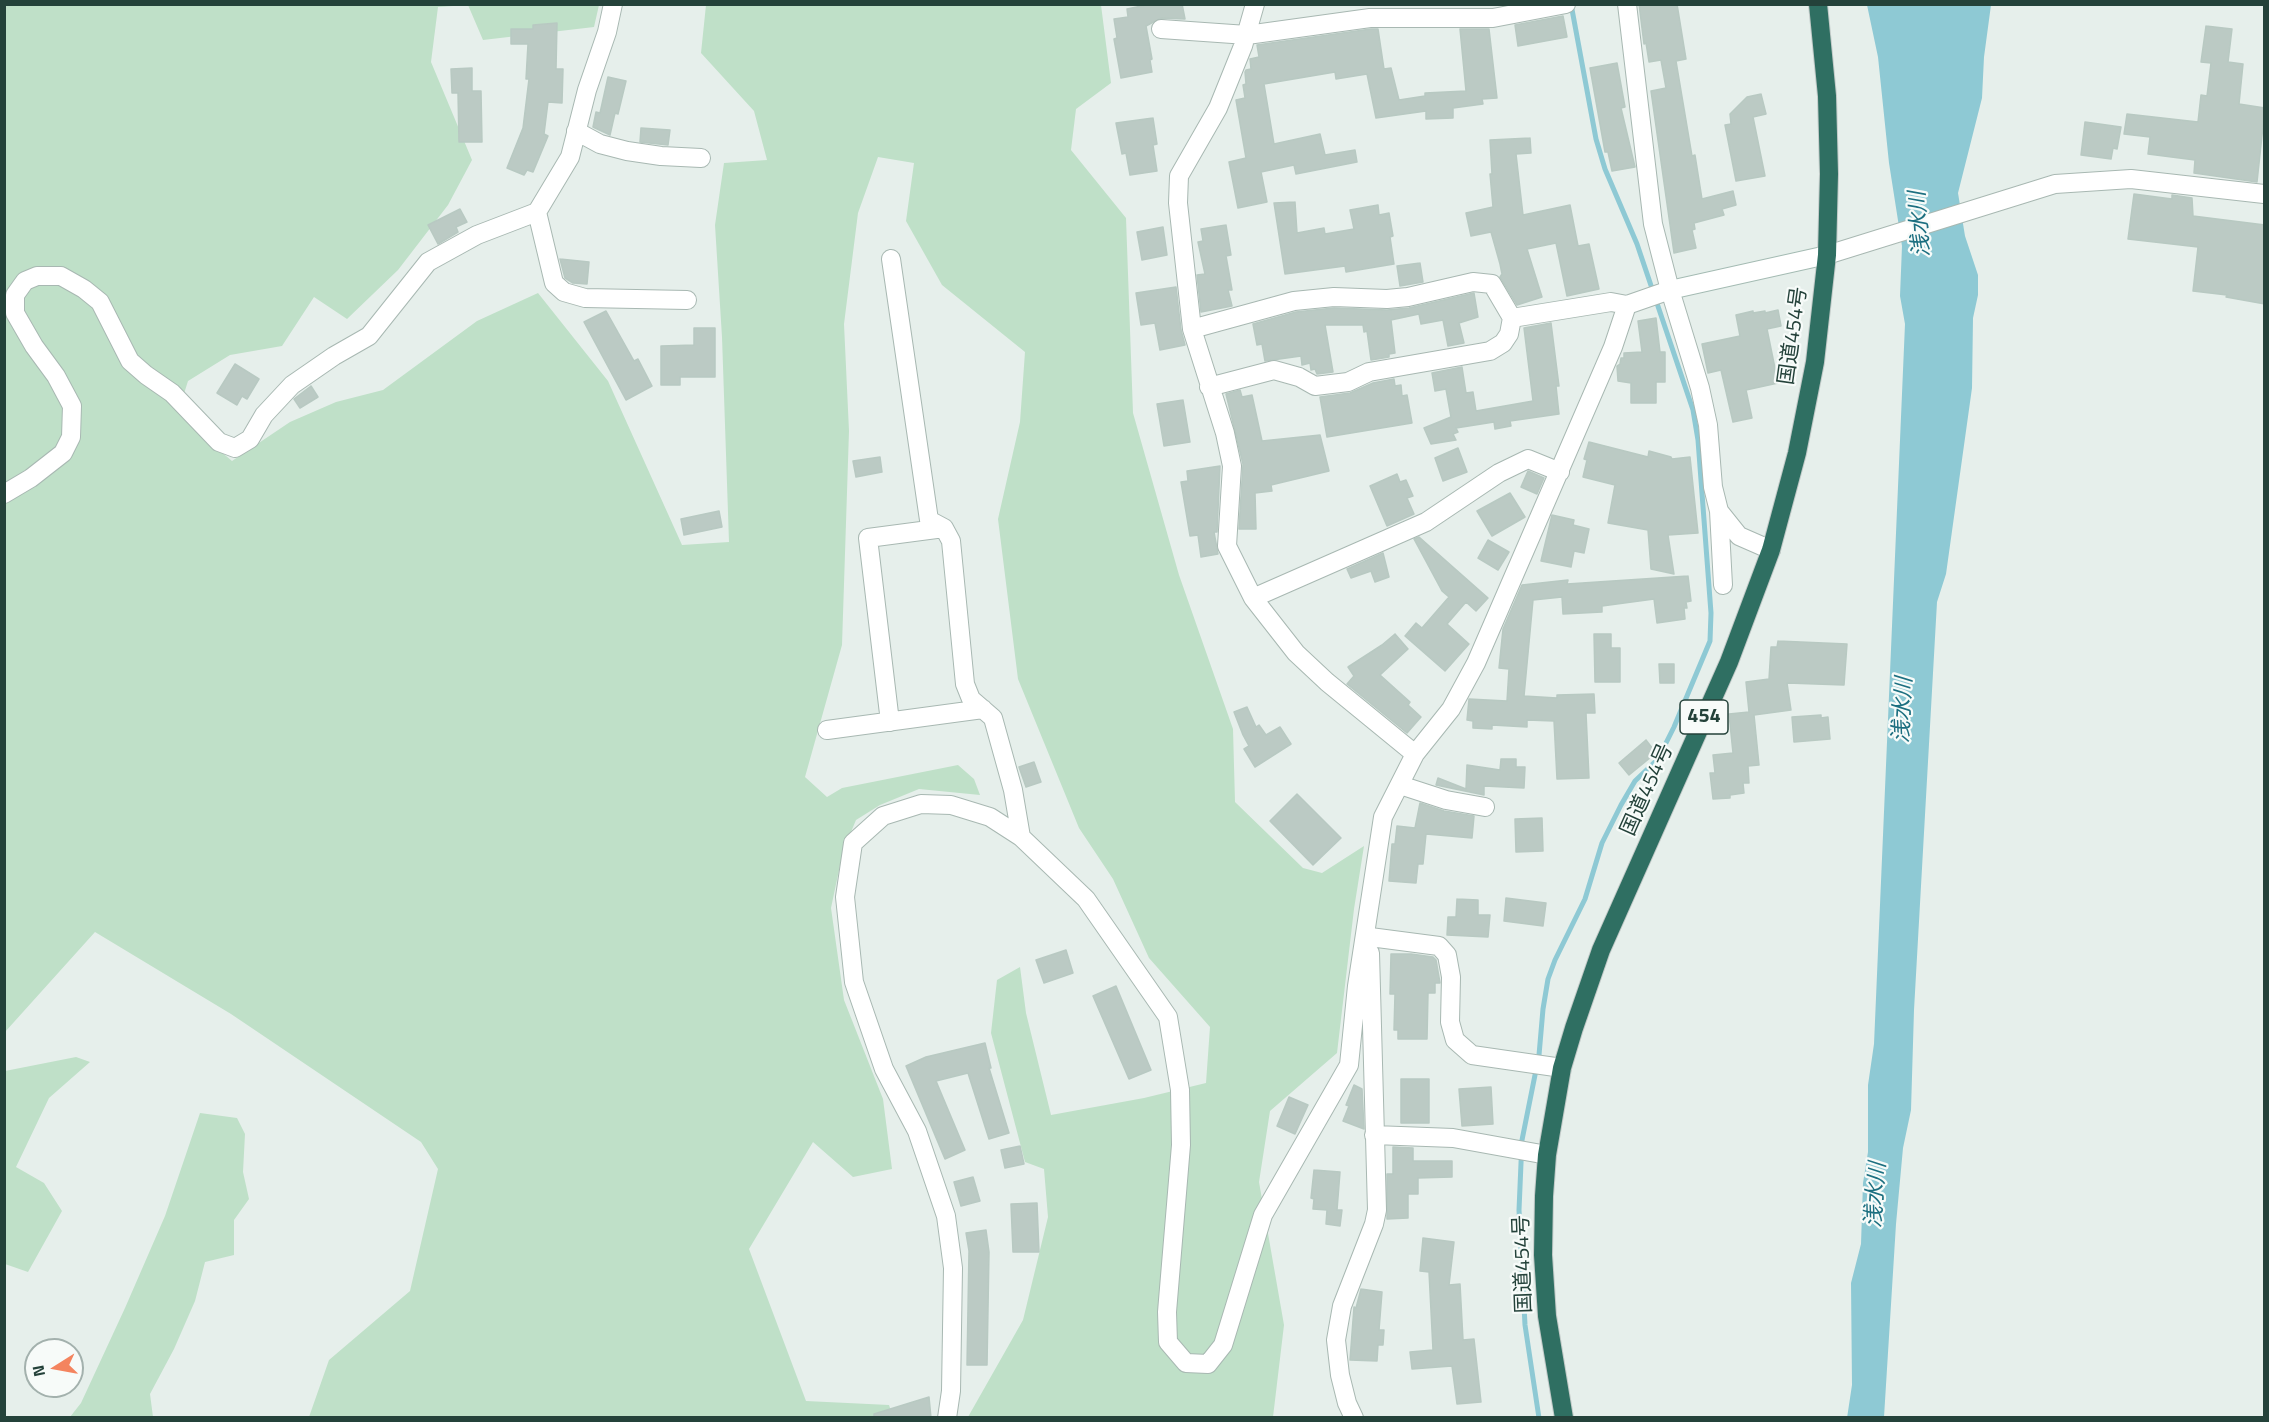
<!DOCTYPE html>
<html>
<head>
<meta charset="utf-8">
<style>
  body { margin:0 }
  #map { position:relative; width:2269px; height:1422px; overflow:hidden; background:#e6efeb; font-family:"Titillium Web",sans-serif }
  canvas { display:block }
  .frame { position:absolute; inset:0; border:6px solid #24423a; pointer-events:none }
  .north { position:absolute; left:24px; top:1338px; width:60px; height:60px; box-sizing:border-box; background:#f7fbf9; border:2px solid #a3b1ad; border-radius:50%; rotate:259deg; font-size:16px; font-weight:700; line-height:24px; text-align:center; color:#24423a }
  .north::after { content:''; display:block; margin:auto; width:21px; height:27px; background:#f4845f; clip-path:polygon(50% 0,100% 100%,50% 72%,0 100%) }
</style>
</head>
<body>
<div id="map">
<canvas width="2269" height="1422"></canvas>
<div class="frame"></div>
<div class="north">N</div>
</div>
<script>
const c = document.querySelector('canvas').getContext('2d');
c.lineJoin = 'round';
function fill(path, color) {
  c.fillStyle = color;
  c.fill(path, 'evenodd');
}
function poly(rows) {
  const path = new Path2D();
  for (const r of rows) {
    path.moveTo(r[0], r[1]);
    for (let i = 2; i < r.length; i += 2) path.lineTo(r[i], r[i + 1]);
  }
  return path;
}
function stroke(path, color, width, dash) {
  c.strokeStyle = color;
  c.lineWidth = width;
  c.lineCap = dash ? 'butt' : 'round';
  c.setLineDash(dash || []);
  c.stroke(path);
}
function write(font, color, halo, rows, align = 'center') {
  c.font = font + ' "Titillium Web","Noto Sans JP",sans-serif';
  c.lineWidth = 4.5;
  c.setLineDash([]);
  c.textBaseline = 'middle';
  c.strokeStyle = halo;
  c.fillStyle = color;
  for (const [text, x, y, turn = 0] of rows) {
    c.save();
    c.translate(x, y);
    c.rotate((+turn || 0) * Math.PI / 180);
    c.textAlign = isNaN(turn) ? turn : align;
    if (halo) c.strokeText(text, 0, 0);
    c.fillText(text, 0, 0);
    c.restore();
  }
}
const green = poly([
  [5,5,599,5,594,27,483,40,468,5,438,7,431,62,472,160,448,205,398,270,347,319,314,297,282,346,230,355,188,381,182,400,199,433,232,461,290,422,336,402,383,390,477,321,538,293,608,381,682,545,729,542,722,337,715,225,724,163,767,160,754,111,701,53,706,5,1101,5,1111,83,1076,109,1071,150,1126,218,1133,413,1179,575,1233,729,1235,802,1303,868,1322,873,1364,846,1354,909,1337,1053,1270,1111,1259,1182,1284,1325,1273,1417,968,1417,1023,1320,1048,1217,1044,1169,1025,1162,991,1033,997,980,1020,967,1026,1013,1051,1115,1144,1098,1206,1083,1210,1027,1149,958,1113,879,1079,828,1018,679,998,519,1020,422,1025,352,942,285,906,221,914,163,878,157,858,213,844,324,849,431,842,645,805,777,827,797,842,788,958,765,974,779,980,795,919,789,880,805,856,820,843,851,831,908,844,1000,883,1099,892,1169,853,1177,813,1142,749,1249,806,1401,889,1405,893,1417,309,1417,329,1360,410,1291,438,1169,421,1142,231,1014,95,932,5,1032],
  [76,1057,90,1062,49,1098,16,1167,44,1183,62,1211,28,1272,5,1264,5,1071],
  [200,1113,237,1118,245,1134,243,1172,249,1199,234,1220,234,1255,205,1262,195,1301,174,1349,150,1394,153,1417,70,1417,81,1403,125,1308,165,1216]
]);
const water = poly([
  [1867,5,1991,5,1984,57,1982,98,1958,193,1965,236,1978,275,1978,295,1973,318,1972,388,1946,574,1937,602,1914,1010,1911,1110,1903,1148,1896,1224,1884,1417,1847,1418,1852,1385,1851,1283,1861,1244,1863,1183,1868,1152,1868,1085,1874,1044,1905,324,1900,296,1902,246,1889,163,1878,57]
]);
const stream = poly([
  [1539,1418,1525,1325,1519,1210,1522,1140,1539,1055,1543,1009,1548,979,1555,960,1585,899,1602,843,1621,805,1635,781,1658,759,1674,727,1710,641,1711,613,1698,440,1693,410,1637,244,1605,169,1596,139,1571,4]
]);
const building = poly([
  [1151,4,1182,4,1185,19,1161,18,1146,26,1152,59,1150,60,1152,72,1121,78,1114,39,1117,38,1114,19,1128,17,1127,9,1151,4],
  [1639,4,1677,4,1686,59,1676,61,1692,156,1695,155,1702,199,1733,191,1736,205,1722,209,1724,215,1694,223,1695,229,1692,230,1696,248,1674,253,1651,91,1666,88,1661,60,1649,62,1646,43,1644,44,1639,4],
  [1563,16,1567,37,1518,46,1515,25,1563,16],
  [557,23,556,69,563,69,562,103,548,102,544,134,548,136,533,172,527,170,524,175,507,168,523,128,529,79,526,79,528,44,511,44,511,29,533,29,533,25,557,23],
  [2206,26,2232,29,2228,62,2243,64,2239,104,2265,108,2257,182,2194,173,2195,160,2148,154,2150,137,2124,134,2127,114,2198,122,2201,95,2207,96,2211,63,2201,62,2206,26],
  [1371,29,1378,29,1384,69,1391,68,1399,100,1425,96,1425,93,1466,91,1460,29,1489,29,1497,98,1482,99,1483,104,1453,108,1453,118,1426,119,1426,111,1376,118,1367,74,1336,79,1335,72,1264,84,1274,144,1320,134,1325,155,1355,150,1357,162,1296,174,1294,165,1261,172,1267,202,1238,208,1229,162,1246,158,1236,100,1245,98,1243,85,1246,84,1245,72,1246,70,1251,69,1250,59,1259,57,1257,45,1371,29],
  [1617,63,1625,107,1621,108,1635,167,1612,171,1608,152,1605,152,1590,68,1617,63],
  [472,68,472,91,481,91,482,142,459,142,458,93,452,93,451,69,472,68],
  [608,77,626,81,618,114,615,113,610,135,593,127,596,112,600,113,608,77],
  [1761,94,1766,114,1753,117,1765,176,1736,181,1725,125,1731,124,1730,114,1747,97,1761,94],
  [1153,118,1157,144,1153,145,1157,171,1130,175,1126,153,1122,154,1116,123,1153,118],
  [2085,122,2121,127,2117,149,2113,148,2111,159,2081,155,2085,122],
  [641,128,670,130,668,145,640,142,641,128],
  [1530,138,1531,153,1516,154,1523,215,1570,205,1578,246,1589,244,1599,289,1567,296,1556,243,1527,249,1542,297,1517,305,1500,277,1502,274,1500,264,1491,232,1471,236,1466,213,1493,207,1490,174,1492,174,1490,140,1530,138],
  [2134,194,2172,199,2172,195,2192,198,2193,216,2265,225,2265,304,2226,297,2227,295,2193,291,2198,247,2128,239,2134,194],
  [1295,202,1297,233,1324,228,1325,234,1354,229,1350,210,1378,205,1379,215,1389,213,1393,236,1390,237,1394,264,1346,272,1345,266,1285,274,1274,203,1295,202],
  [460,209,467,222,456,227,458,232,438,244,428,225,460,209],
  [1226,225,1231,255,1226,256,1232,290,1228,290,1232,306,1201,312,1197,275,1205,274,1198,242,1203,241,1201,229,1226,225],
  [1163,227,1167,255,1142,260,1137,232,1163,227],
  [560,259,589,262,587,284,573,283,565,278,560,259],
  [1420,263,1423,282,1400,286,1397,266,1420,263],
  [1176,287,1181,330,1185,345,1160,350,1155,323,1141,325,1136,293,1176,287],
  [1474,293,1478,317,1459,323,1464,343,1448,346,1443,320,1421,324,1419,314,1391,320,1395,353,1389,354,1389,357,1371,360,1367,331,1364,332,1363,325,1325,325,1333,372,1317,374,1315,369,1311,370,1310,363,1302,365,1301,356,1265,361,1262,344,1257,345,1253,324,1296,312,1334,308,1387,310,1409,308,1474,293],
  [1778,310,1781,326,1767,329,1778,383,1746,390,1752,418,1733,422,1721,370,1708,373,1702,344,1740,336,1736,315,1753,311,1753,313,1765,311,1765,313,1778,310],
  [606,311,634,361,638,359,652,386,626,400,584,322,606,311],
  [1656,318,1660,352,1665,352,1665,382,1656,382,1656,403,1631,403,1631,383,1618,381,1617,366,1620,364,1621,358,1624,358,1624,353,1642,352,1638,321,1656,318],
  [1551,323,1559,386,1556,386,1559,414,1510,421,1511,426,1495,429,1494,422,1456,428,1458,432,1453,434,1456,440,1431,444,1424,428,1451,417,1446,389,1435,391,1432,373,1462,367,1466,393,1473,392,1476,411,1533,401,1524,328,1551,323],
  [694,328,715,328,715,377,680,377,680,385,661,385,661,346,694,345,694,328],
  [235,364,259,379,247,399,242,396,237,405,217,393,235,364],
  [1394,379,1395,386,1401,385,1402,396,1407,395,1412,423,1327,437,1320,397,1350,393,1373,383,1394,379],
  [311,386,318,397,300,408,294,399,311,386],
  [1240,390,1242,397,1252,395,1262,441,1320,435,1329,471,1271,485,1272,491,1255,493,1256,529,1239,529,1243,464,1226,394,1240,390],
  [1183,400,1190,442,1164,446,1157,404,1183,400],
  [1589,442,1648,457,1649,451,1671,457,1672,459,1690,457,1698,533,1668,535,1674,574,1651,569,1648,530,1608,523,1615,485,1583,477,1587,460,1584,459,1589,442],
  [1458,448,1467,472,1443,481,1435,458,1458,448],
  [880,457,882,472,856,477,853,461,880,457],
  [1220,466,1217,532,1214,532,1218,554,1201,557,1198,535,1190,536,1181,482,1188,481,1187,471,1220,466],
  [1528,471,1544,478,1537,494,1521,487,1528,471],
  [1397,474,1400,482,1406,480,1413,496,1407,498,1414,514,1387,526,1370,486,1397,474],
  [1510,493,1525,517,1492,536,1477,511,1510,493],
  [719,511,722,527,684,535,681,519,719,511],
  [1552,515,1574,520,1573,525,1589,529,1584,553,1574,551,1571,567,1541,561,1552,515],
  [1419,537,1488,598,1476,611,1466,602,1447,624,1469,644,1445,671,1405,636,1416,623,1422,628,1449,597,1442,591,1414,539,1419,537],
  [1488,540,1509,552,1498,570,1478,558,1488,540],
  [1383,553,1389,577,1375,582,1371,571,1351,578,1347,569,1383,553],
  [1688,576,1691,601,1686,602,1687,608,1684,608,1685,619,1657,623,1654,599,1602,606,1602,612,1563,614,1562,597,1533,600,1524,696,1557,698,1557,695,1594,694,1595,713,1586,713,1589,778,1557,779,1554,721,1527,720,1527,727,1492,725,1492,729,1473,728,1473,721,1467,720,1469,699,1507,701,1509,669,1499,668,1503,629,1522,585,1568,580,1567,584,1688,576],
  [1395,634,1408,649,1380,675,1410,702,1408,705,1421,717,1407,733,1347,684,1354,676,1348,667,1382,645,1395,634],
  [1594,634,1611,634,1611,648,1620,648,1620,682,1595,682,1594,634],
  [1778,641,1847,644,1844,685,1787,683,1791,710,1754,715,1759,765,1748,766,1749,783,1743,783,1744,793,1730,795,1730,798,1713,799,1710,773,1715,773,1713,755,1733,753,1729,714,1749,712,1746,682,1769,679,1771,647,1777,647,1778,641],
  [1659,664,1674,664,1674,683,1660,683,1659,664],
  [1247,707,1256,727,1259,725,1266,735,1280,727,1291,744,1255,767,1244,749,1249,746,1243,735,1234,712,1247,707],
  [1821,715,1821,718,1828,717,1830,739,1794,742,1792,717,1821,715],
  [1646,740,1656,753,1629,775,1619,763,1646,740],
  [1501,759,1516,759,1516,767,1525,767,1524,788,1484,786,1484,795,1436,785,1438,778,1466,789,1467,765,1500,770,1501,759],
  [1034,762,1041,782,1026,787,1019,767,1034,762],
  [1297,794,1341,838,1313,865,1270,821,1297,794],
  [1420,803,1444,811,1474,816,1472,838,1426,834,1423,864,1418,864,1416,883,1389,881,1392,844,1395,844,1397,826,1415,828,1420,803],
  [1542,818,1543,851,1516,852,1515,819,1542,818],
  [1506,898,1546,903,1543,926,1504,921,1506,898],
  [1457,899,1478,900,1478,915,1490,915,1488,937,1447,935,1448,917,1456,917,1457,899],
  [1066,950,1073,973,1044,983,1036,960,1066,950],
  [1391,954,1411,954,1433,957,1436,960,1440,983,1435,983,1435,993,1428,993,1427,1039,1398,1039,1398,1030,1394,1030,1395,994,1390,994,1391,954],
  [1116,986,1151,1070,1129,1079,1093,996,1116,986],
  [985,1043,991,1068,989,1068,1009,1133,989,1139,968,1073,936,1081,965,1150,945,1159,906,1066,926,1057,985,1043],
  [1401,1079,1429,1079,1429,1123,1401,1123,1401,1079],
  [1354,1085,1362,1089,1364,1129,1343,1121,1349,1106,1346,1105,1354,1085],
  [1491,1087,1493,1124,1462,1126,1459,1089,1491,1087],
  [1289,1097,1308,1105,1295,1134,1277,1126,1289,1097],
  [1020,1146,1024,1164,1005,1168,1001,1150,1020,1146],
  [1393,1147,1413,1148,1413,1161,1452,1161,1452,1177,1418,1178,1418,1194,1408,1194,1408,1218,1387,1219,1387,1174,1393,1174,1393,1147],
  [1314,1170,1340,1172,1337,1210,1342,1210,1340,1226,1326,1224,1327,1210,1313,1209,1314,1199,1311,1198,1314,1170],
  [973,1177,980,1201,961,1206,954,1182,973,1177],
  [1037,1203,1039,1252,1013,1252,1011,1204,1037,1203],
  [986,1230,989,1252,987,1365,967,1365,969,1251,966,1233,986,1230],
  [1423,1238,1454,1242,1449,1285,1460,1284,1463,1340,1474,1339,1481,1402,1457,1404,1452,1366,1412,1369,1410,1352,1433,1350,1429,1272,1420,1271,1423,1238],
  [1361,1289,1382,1292,1379,1330,1384,1330,1383,1345,1378,1345,1377,1361,1350,1360,1354,1307,1356,1308,1361,1289],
  [929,1397,931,1418,874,1418,874,1414,929,1397]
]);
const street = poly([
  [1255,4,1243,46,1218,108,1179,176,1178,203,1192,329,1225,433,1232,466,1227,546,1253,598,1296,653,1327,682,1415,754],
  [1627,4,1653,224,1670,290,1700,388,1708,425,1713,487,1719,511,1739,536,1771,550],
  [1161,29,1247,35,1370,18,1493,18,1566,4],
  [576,131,600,144,627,151,661,156,701,158],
  [537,212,554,283,564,292,585,298,687,300],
  [1827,255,2055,184,2131,179,2264,194],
  [891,259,929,520,944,528,951,541,965,684,971,699,993,718,1013,790,1021,837],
  [1192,329,1294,301,1334,297,1387,299,1408,297,1473,282,1492,284,1512,318,1611,302,1627,305],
  [1209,387,1274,370,1299,377,1315,386,1348,382,1369,372,1490,351,1503,343,1509,334,1512,318],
  [4,494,31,478,63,453,71,437,72,406,56,376,34,346,15,313,15,295,25,281,37,276,61,276,84,289,100,302,130,361,146,375,172,393,219,442,235,448,250,439,264,415,292,385,334,356,369,336,428,262,477,235,537,212,570,157,587,90,607,32,613,4],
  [1719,511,1723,585],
  [1253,598,1426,522,1499,473,1528,459,1560,472],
  [890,722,868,538,944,528],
  [827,730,983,709],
  [1400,785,1446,800,1485,807],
  [1370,937,1439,946,1447,955,1451,977,1450,1022,1455,1040,1472,1055,1562,1068],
  [1374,1135,1453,1138,1547,1155],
  [947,1418,951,1391,953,1268,946,1216,917,1131,884,1069,854,982,845,897,853,843,883,816,921,804,951,805,990,817,1021,837,1086,899,1168,1017,1180,1090,1181,1145,1167,1312,1168,1342,1186,1363,1208,1364,1223,1345,1263,1215,1349,1065,1357,986,1383,817,1415,754,1451,709,1476,663,1613,347,1627,305,1670,290],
  [1354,1418,1347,1403,1340,1375,1336,1340,1342,1306,1374,1224,1377,1210,1370,953]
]);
const secondary = poly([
  [1670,290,1827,255]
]);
const highway = poly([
  [1564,1418,1547,1316,1543,1255,1544,1196,1547,1155,1562,1068,1574,1028,1601,950,1729,662,1771,550,1797,453,1815,362,1827,255,1829,174,1827,96,1818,4]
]);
const shields = [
  [1704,717,48]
];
const shieldNames = [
  ["454",1704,717]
];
const streetNames = [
  ["国道454号",1794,336,-82],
  ["国道454号",1648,790,-66],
  ["国道454号",1524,1264,-92]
];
const waterNames = [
  ["浅水川",1921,224,-94],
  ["浅水川",1904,710,-87],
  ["浅水川",1877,1195,-86]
];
fill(green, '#bfe0c8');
fill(water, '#8ec9d4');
stroke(stream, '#8ec9d4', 5);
fill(building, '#bbcac4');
stroke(building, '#b8c9c2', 1.5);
stroke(street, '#a8b8b2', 20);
stroke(secondary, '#a4bbb3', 20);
stroke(highway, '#c2cac8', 20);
stroke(street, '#fff', 18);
stroke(secondary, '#fff', 18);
stroke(highway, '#2f6f62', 18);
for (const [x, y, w] of shields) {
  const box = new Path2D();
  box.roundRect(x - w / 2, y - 17, w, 34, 4.5);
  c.fillStyle = '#f7fbf9';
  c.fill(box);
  stroke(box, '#24423a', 1.5);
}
write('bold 20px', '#24423a', null, shieldNames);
write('21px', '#24423a', '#f7fbf9', streetNames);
write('italic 22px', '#1c6f80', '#f7fbf9', waterNames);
</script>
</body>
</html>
